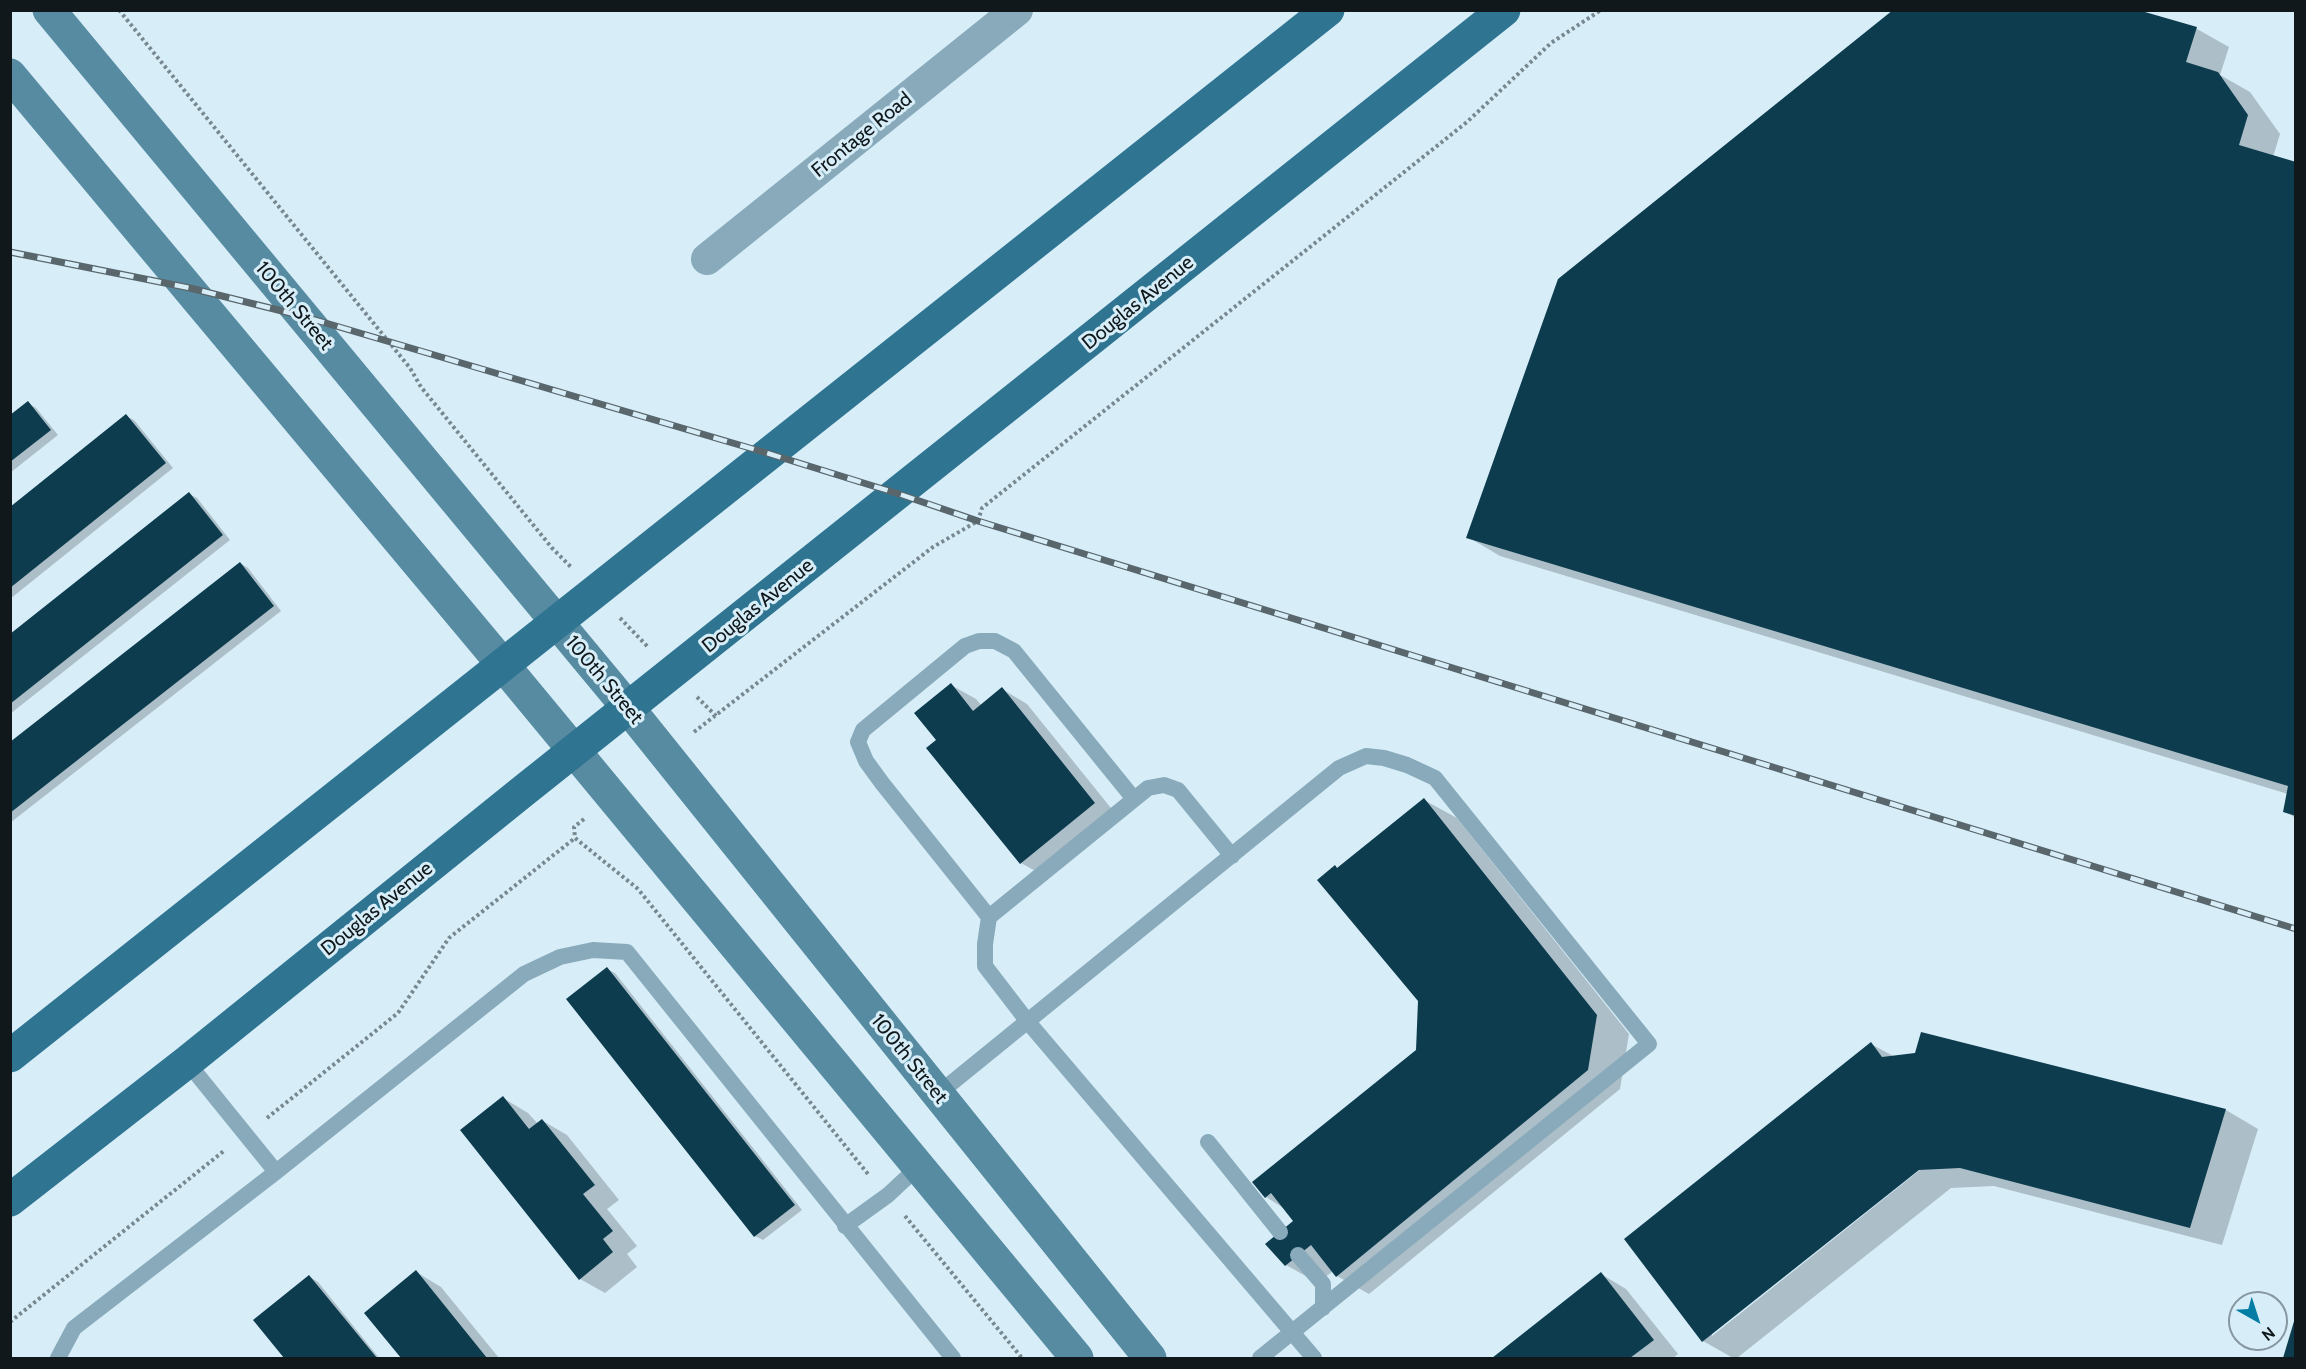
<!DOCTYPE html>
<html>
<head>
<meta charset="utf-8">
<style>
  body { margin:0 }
  #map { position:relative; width:2306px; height:1369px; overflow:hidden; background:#d7eef9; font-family:Cabin,sans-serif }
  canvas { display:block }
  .frame { position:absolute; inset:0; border:12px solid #10181c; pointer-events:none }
  .north { position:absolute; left:2228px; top:1291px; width:60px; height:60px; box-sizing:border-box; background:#d7eef9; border:2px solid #8798a1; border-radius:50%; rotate:141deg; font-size:16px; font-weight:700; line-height:24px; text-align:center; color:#10181c }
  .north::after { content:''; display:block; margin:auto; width:21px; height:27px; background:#037da4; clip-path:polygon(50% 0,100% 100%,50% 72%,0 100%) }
</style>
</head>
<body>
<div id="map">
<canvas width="2306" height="1369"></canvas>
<div class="frame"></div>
<div class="north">N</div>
</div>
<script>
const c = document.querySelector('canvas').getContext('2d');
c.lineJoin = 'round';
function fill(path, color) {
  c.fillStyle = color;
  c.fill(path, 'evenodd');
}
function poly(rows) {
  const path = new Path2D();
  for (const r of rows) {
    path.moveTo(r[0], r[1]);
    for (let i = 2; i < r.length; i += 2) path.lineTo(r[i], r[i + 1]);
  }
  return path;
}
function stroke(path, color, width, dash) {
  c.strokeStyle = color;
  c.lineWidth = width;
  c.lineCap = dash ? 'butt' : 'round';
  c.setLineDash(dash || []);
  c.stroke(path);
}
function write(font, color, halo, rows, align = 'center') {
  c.font = font + ' Cabin,sans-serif';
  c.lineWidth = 6;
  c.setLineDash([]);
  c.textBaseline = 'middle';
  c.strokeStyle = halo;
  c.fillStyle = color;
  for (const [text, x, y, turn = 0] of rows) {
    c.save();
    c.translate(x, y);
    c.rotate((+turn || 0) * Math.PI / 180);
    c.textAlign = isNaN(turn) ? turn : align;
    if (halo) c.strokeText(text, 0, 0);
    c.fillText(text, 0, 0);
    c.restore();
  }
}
const shadow = poly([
  [2132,10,2197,29,2229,47,2220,75,2250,92,2280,134,2273,157,2296,164,2296,818,2284,811,2288,794,1500,556,1468,537],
  [28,403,36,408,58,435,10,473,10,417],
  [126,416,134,420,173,468,10,599,10,509],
  [189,494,197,498,230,540,10,714,10,636],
  [240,563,248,568,281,611,10,823,10,744],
  [951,685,976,699,982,706,1002,689,1027,704,1119,818,1046,877,1021,863,939,740],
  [1424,800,1457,818,1629,1034,1620,1089,1369,1294,1337,1276,1333,1271,1318,1283,1286,1265,1295,1221,1285,1209,1266,1197,1418,1051,1419,1000,1336,867,1339,869],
  [607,969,615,973,802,1210,763,1240,755,1236],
  [1922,1033,2226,1110,2258,1129,2222,1245,1994,1186,1951,1188,1737,1358,1733,1358,1703,1341,1871,1044,1895,1057,1916,1055],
  [1924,1164,1925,1166,1712,1336,1712,1332],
  [503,1098,528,1113,538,1124,543,1121,567,1135,619,1200,607,1209,637,1246,627,1254,637,1267,605,1293,580,1279],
  [416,1272,441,1287,499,1358,403,1358,366,1313],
  [1601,1274,1626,1289,1678,1354,1673,1358,1494,1358],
  [310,1277,318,1282,379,1358,286,1358,255,1320]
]);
const building = poly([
  [1893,10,2138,10,2197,27,2186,62,2218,72,2248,115,2239,145,2296,162,2296,816,2283,812,2288,786,1466,538,1558,279],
  [28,401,51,430,10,462,10,415],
  [126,414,166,463,10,588,10,507],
  [189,492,223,535,10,704,10,634],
  [240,562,274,606,10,813,10,742],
  [951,683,973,711,1002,687,1095,803,1020,864,926,748,936,740,914,713],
  [1424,798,1597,1015,1588,1070,1336,1277,1311,1245,1285,1266,1265,1244,1293,1221,1271,1193,1265,1198,1252,1182,1416,1050,1418,1001,1317,880,1335,865,1337,868],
  [607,967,795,1205,754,1237,566,999],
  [1921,1032,2226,1109,2190,1228,1960,1168,1919,1170,1702,1342,1624,1239,1871,1042,1882,1057,1915,1053],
  [503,1096,529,1129,542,1119,595,1185,583,1194,613,1231,603,1239,613,1252,579,1280,460,1130],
  [416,1270,487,1358,401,1358,364,1313],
  [1601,1272,1654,1340,1630,1358,1492,1358],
  [309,1275,377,1358,284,1358,253,1320],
  [2295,1318,2296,1358,2283,1358]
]);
const path = poly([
  [119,10,410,368,421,387,552,548,571,567],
  [620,618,648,647],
  [697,697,716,716],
  [694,732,933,547,978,521,982,508,1467,122,1551,43,1601,10],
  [584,819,574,827,575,838,638,889,868,1174],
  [267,1118,398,1013,449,938,575,838],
  [905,1216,1022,1358],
  [10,1322,225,1150]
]);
const service = poly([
  [1134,799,1014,651,995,641,979,641,965,646,863,730,858,742,866,761,882,783,989,917,985,944,985,966,1028,1022,1314,1358],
  [989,917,1148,788,1164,785,1178,790,1232,856],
  [187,1062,276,1172],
  [938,1094,1339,768,1366,756,1384,758,1407,765,1435,778,1649,1044,1260,1358],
  [1208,1142,1280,1232],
  [845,1226,888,1195,918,1167],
  [1298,1255,1323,1284,1323,1308],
  [58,1358,74,1328,276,1172,524,974,560,957,593,950,627,952,953,1358]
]);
const minor = poly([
  [707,259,1017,10]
]);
const secondary = poly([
  [49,10,629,709,1150,1358],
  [10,75,504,666,1077,1358]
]);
const primary = poly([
  [10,1056,1328,10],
  [10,1200,187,1062,522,792,1504,10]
]);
const rail = poly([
  [10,252,190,288,302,316,770,454,899,494,978,521,2296,929]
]);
const streetNames = [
  ["Frontage Road",862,135,-39],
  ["Douglas Avenue",1138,303,-39],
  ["100th Street",294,306,50],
  ["Douglas Avenue",758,606,-39],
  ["100th Street",604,680,50],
  ["Douglas Avenue",377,909,-39],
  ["100th Street",909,1059,51]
];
fill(shadow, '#0003');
fill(building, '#0e3c4f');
stroke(path, '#78888f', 4, [3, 3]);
stroke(service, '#89aaba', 16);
stroke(minor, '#89aaba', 32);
stroke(secondary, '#578ba2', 33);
stroke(primary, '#2f7491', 33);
stroke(rail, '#59676d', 7);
stroke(rail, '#d7eef9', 4.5, [14]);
write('20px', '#10181c', '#d7eef9', streetNames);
</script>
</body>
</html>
